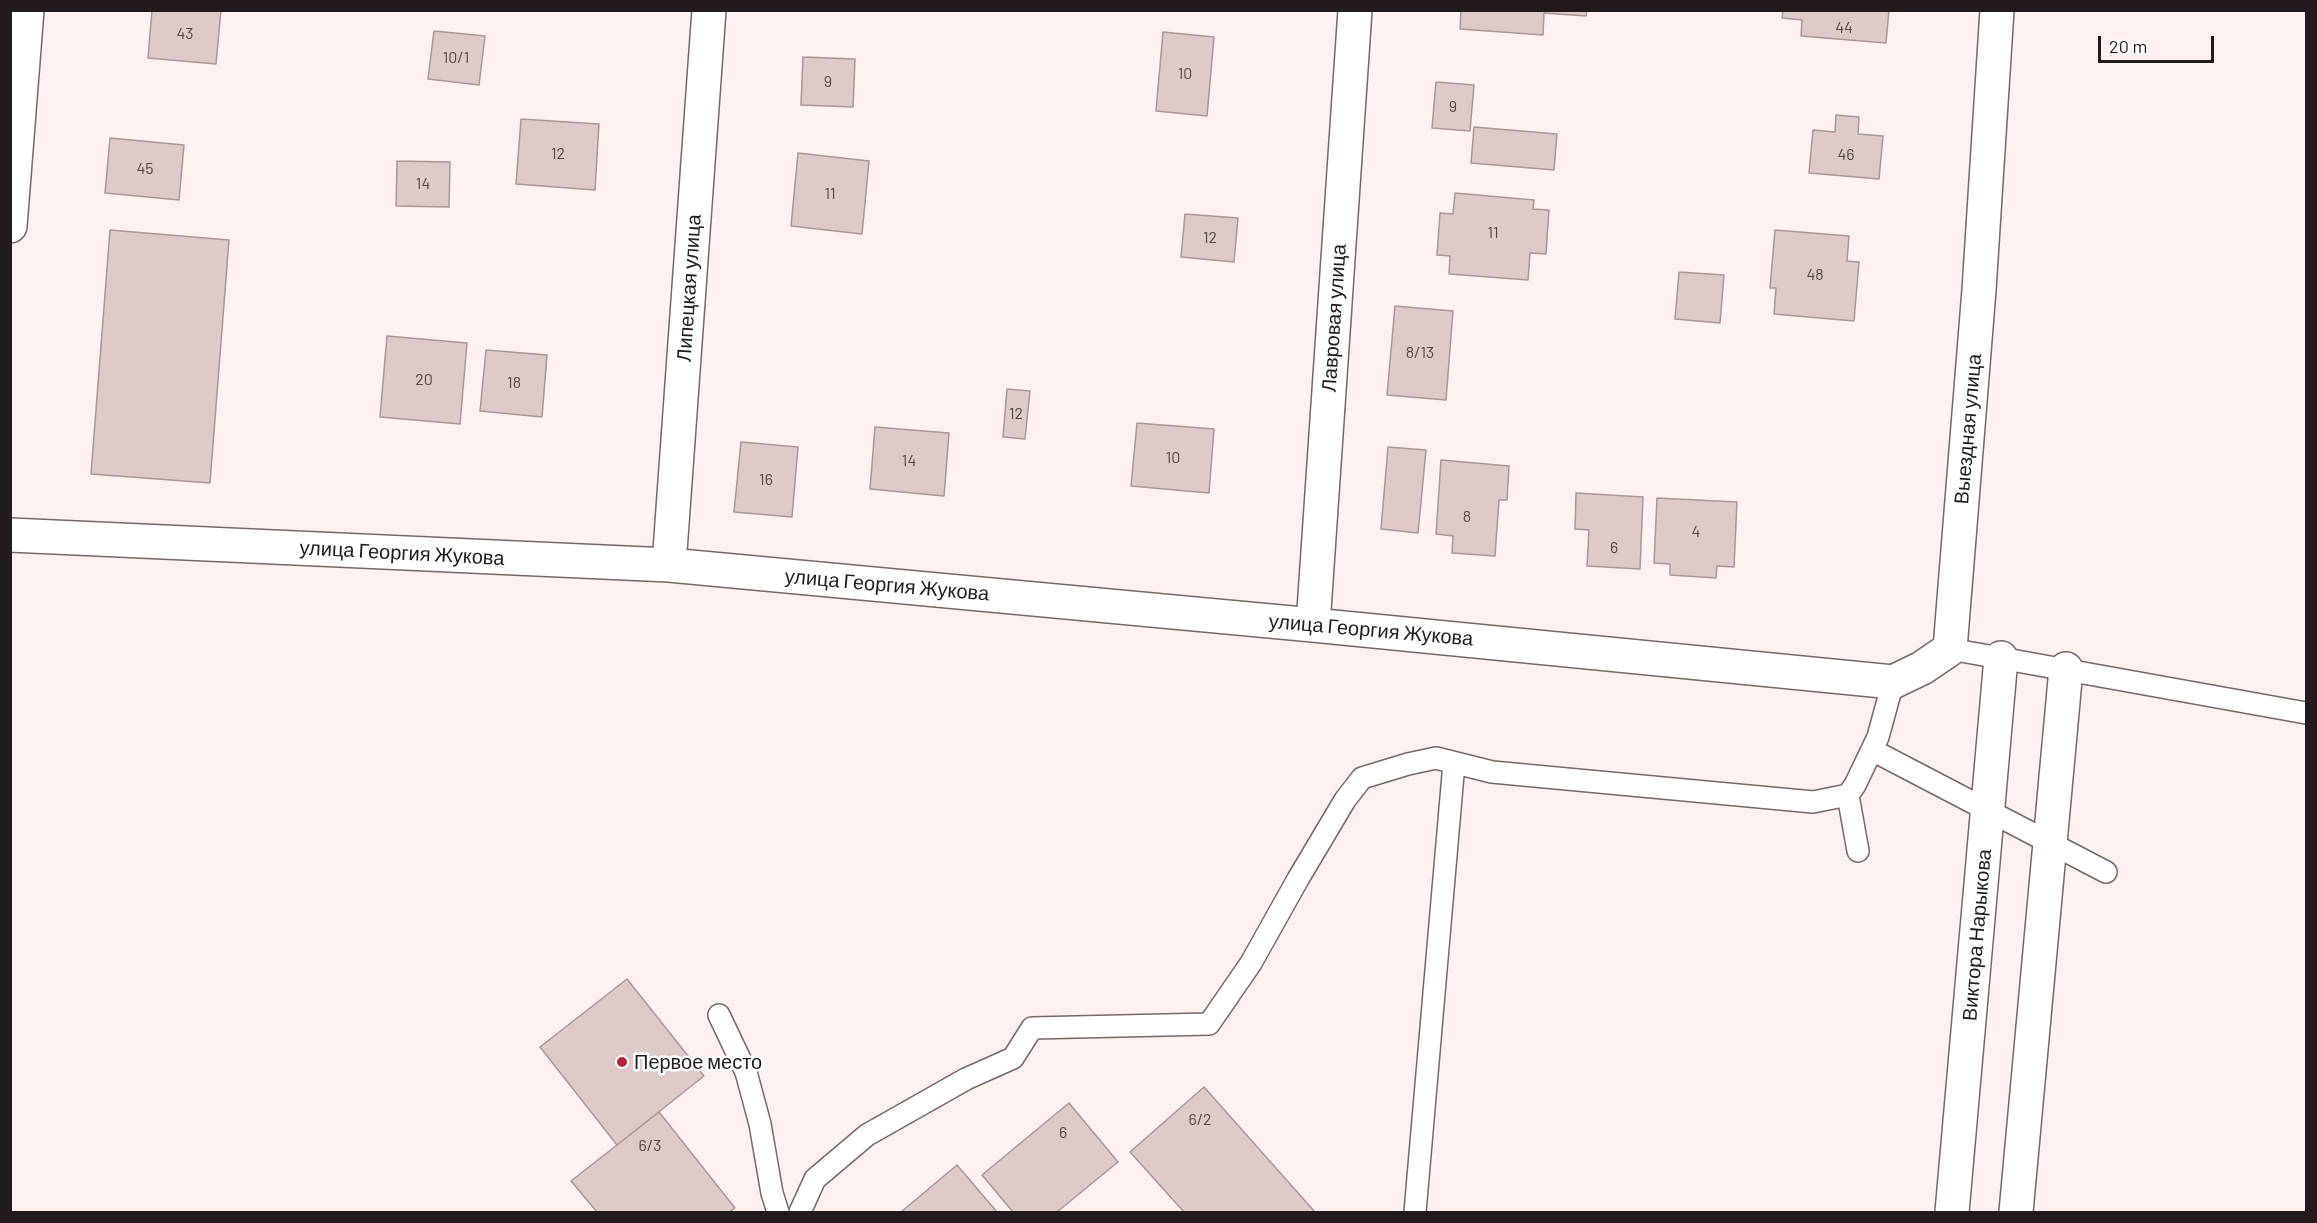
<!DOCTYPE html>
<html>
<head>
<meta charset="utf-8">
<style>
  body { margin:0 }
  #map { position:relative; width:2317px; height:1223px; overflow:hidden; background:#fef1f0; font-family:Barlow,sans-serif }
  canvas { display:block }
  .frame { position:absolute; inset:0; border:12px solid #231b1b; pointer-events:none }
  .scale { position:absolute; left:2098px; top:36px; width:116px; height:27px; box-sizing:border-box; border:3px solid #231b1b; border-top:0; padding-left:8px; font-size:18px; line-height:21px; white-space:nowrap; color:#231b1b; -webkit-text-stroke:4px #fff; paint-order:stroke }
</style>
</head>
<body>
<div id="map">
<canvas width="2317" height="1223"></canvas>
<div class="frame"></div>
<div class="scale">20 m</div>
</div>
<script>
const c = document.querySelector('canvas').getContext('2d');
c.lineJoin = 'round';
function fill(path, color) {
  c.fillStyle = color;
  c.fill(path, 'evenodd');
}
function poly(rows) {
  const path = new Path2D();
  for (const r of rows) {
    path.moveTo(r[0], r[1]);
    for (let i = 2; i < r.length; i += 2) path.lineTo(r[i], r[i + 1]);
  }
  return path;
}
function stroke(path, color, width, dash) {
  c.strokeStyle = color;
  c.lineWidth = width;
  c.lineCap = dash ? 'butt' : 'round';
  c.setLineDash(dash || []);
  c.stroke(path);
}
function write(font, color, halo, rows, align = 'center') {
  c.font = font + ' Barlow,sans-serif';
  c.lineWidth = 5;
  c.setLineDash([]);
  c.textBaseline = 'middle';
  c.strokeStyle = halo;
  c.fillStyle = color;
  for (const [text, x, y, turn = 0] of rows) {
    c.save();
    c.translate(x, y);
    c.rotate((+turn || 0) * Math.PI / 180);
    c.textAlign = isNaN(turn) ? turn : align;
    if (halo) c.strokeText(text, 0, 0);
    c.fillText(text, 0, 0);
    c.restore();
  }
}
const building = poly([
  [152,10,221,10,216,64,148,58,152,10],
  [1461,10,1587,10,1586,16,1544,13,1543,35,1460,29,1461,10],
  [1783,10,1889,10,1886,43,1801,36,1802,20,1782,18,1783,10],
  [434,31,485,36,479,85,428,79,434,31],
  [1163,32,1214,37,1207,116,1156,111,1163,32],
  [803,57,855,59,853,107,801,105,803,57],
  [1436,82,1474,85,1470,131,1432,128,1436,82],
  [1836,115,1859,117,1858,134,1883,136,1879,179,1809,173,1813,130,1835,132,1836,115],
  [521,119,599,124,595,190,516,184,521,119],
  [1474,127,1557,134,1554,170,1471,163,1474,127],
  [110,138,184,145,179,200,105,193,110,138],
  [798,153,869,161,862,234,791,226,798,153],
  [397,161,450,162,449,207,396,206,397,161],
  [1455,193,1534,200,1533,209,1549,210,1546,254,1530,253,1528,280,1449,274,1450,256,1437,255,1440,213,1453,214,1455,193],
  [1185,214,1238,218,1234,262,1181,257,1185,214],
  [110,230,229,240,210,483,91,474,110,230],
  [1775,230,1849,236,1847,261,1859,262,1854,321,1774,314,1776,288,1770,288,1775,230],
  [1679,272,1724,275,1720,323,1675,319,1679,272],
  [1395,306,1453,311,1446,400,1387,395,1395,306],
  [387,336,467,343,460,424,380,417,387,336],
  [486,350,547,355,542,417,480,411,486,350],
  [1007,389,1030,391,1025,439,1003,437,1007,389],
  [1137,423,1214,429,1209,493,1131,486,1137,423],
  [875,427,949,433,944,496,870,489,875,427],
  [741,442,798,447,792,517,734,512,741,442],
  [1388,447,1426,450,1418,533,1381,529,1388,447],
  [1441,460,1509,466,1507,500,1499,500,1495,556,1452,553,1453,536,1436,534,1441,460],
  [1576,493,1643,497,1640,569,1587,566,1589,530,1575,529,1576,493],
  [1657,498,1737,502,1734,567,1717,566,1716,578,1670,575,1670,564,1654,563,1657,498],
  [627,979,704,1076,617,1145,540,1047,627,979],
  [1204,1087,1315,1212,1184,1212,1130,1152,1204,1087],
  [1069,1103,1118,1162,1057,1212,1013,1212,982,1175,1069,1103],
  [659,1112,735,1208,729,1212,597,1212,571,1181,659,1112],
  [957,1165,997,1212,901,1212,957,1165]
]);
const lane = poly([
  [1950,649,2306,713],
  [1872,750,2106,872],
  [1848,795,1858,851],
  [719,1015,746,1072,760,1124,772,1193,778,1212],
  [800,1212,815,1179,867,1135,966,1079,1013,1058,1032,1028,1209,1024,1251,963,1298,879,1345,800,1362,778,1408,764,1436,758,1492,772,1813,802,1848,795,1855,785,1878,737,1893,682],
  [1415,1212,1454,763]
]);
const street = poly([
  [10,226,27,10],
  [10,535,669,565,1313,625,1893,682,1922,668,1950,649,1979,290,1997,10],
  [669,565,709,10],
  [1313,625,1355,10],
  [1952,1212,2001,658],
  [2016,1212,2066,669]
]);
const markers = [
  [622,1062,6,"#b82733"]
];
const numberNames = [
  ["44",1844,28],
  ["43",185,34],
  ["10/1",456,58],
  ["10",1185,74],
  ["9",828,82],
  ["9",1453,107],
  ["12",558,154],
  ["46",1846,155],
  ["45",145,169],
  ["14",423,184],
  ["11",830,194],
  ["11",1493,233],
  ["12",1210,238],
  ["48",1815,275],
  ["8/13",1420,353],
  ["20",424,380],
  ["18",514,383],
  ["12",1016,414],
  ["10",1173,458],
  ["14",909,461],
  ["16",766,480],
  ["8",1467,517],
  ["4",1696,532],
  ["6",1614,548],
  ["6/2",1200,1120],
  ["6",1063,1133],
  ["6/3",650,1146]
];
const streetNames = [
  ["Липецкая улица",689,288,-86],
  ["Лавровая улица",1334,318,-86],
  ["Выездная улица",1968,429,-85],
  ["улица Георгия Жукова",402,553,3],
  ["улица Георгия Жукова",887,585,5],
  ["улица Георгия Жукова",1371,630,5],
  ["Виктора Нарыкова",1977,935,-85]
];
const poiNames = [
  ["Первое место",634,1062]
];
fill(building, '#decac8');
stroke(building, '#aa9796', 1.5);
stroke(lane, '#796765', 24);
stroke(street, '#796765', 36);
stroke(lane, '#fff', 21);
stroke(street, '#fff', 33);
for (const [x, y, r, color] of markers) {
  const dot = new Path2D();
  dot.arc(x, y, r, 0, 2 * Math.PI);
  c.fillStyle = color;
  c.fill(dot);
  stroke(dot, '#fff', 2);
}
write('16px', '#524746', null, numberNames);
write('20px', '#231b1b', '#fff', streetNames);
write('20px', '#231b1b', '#fff', poiNames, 'left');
</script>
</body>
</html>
